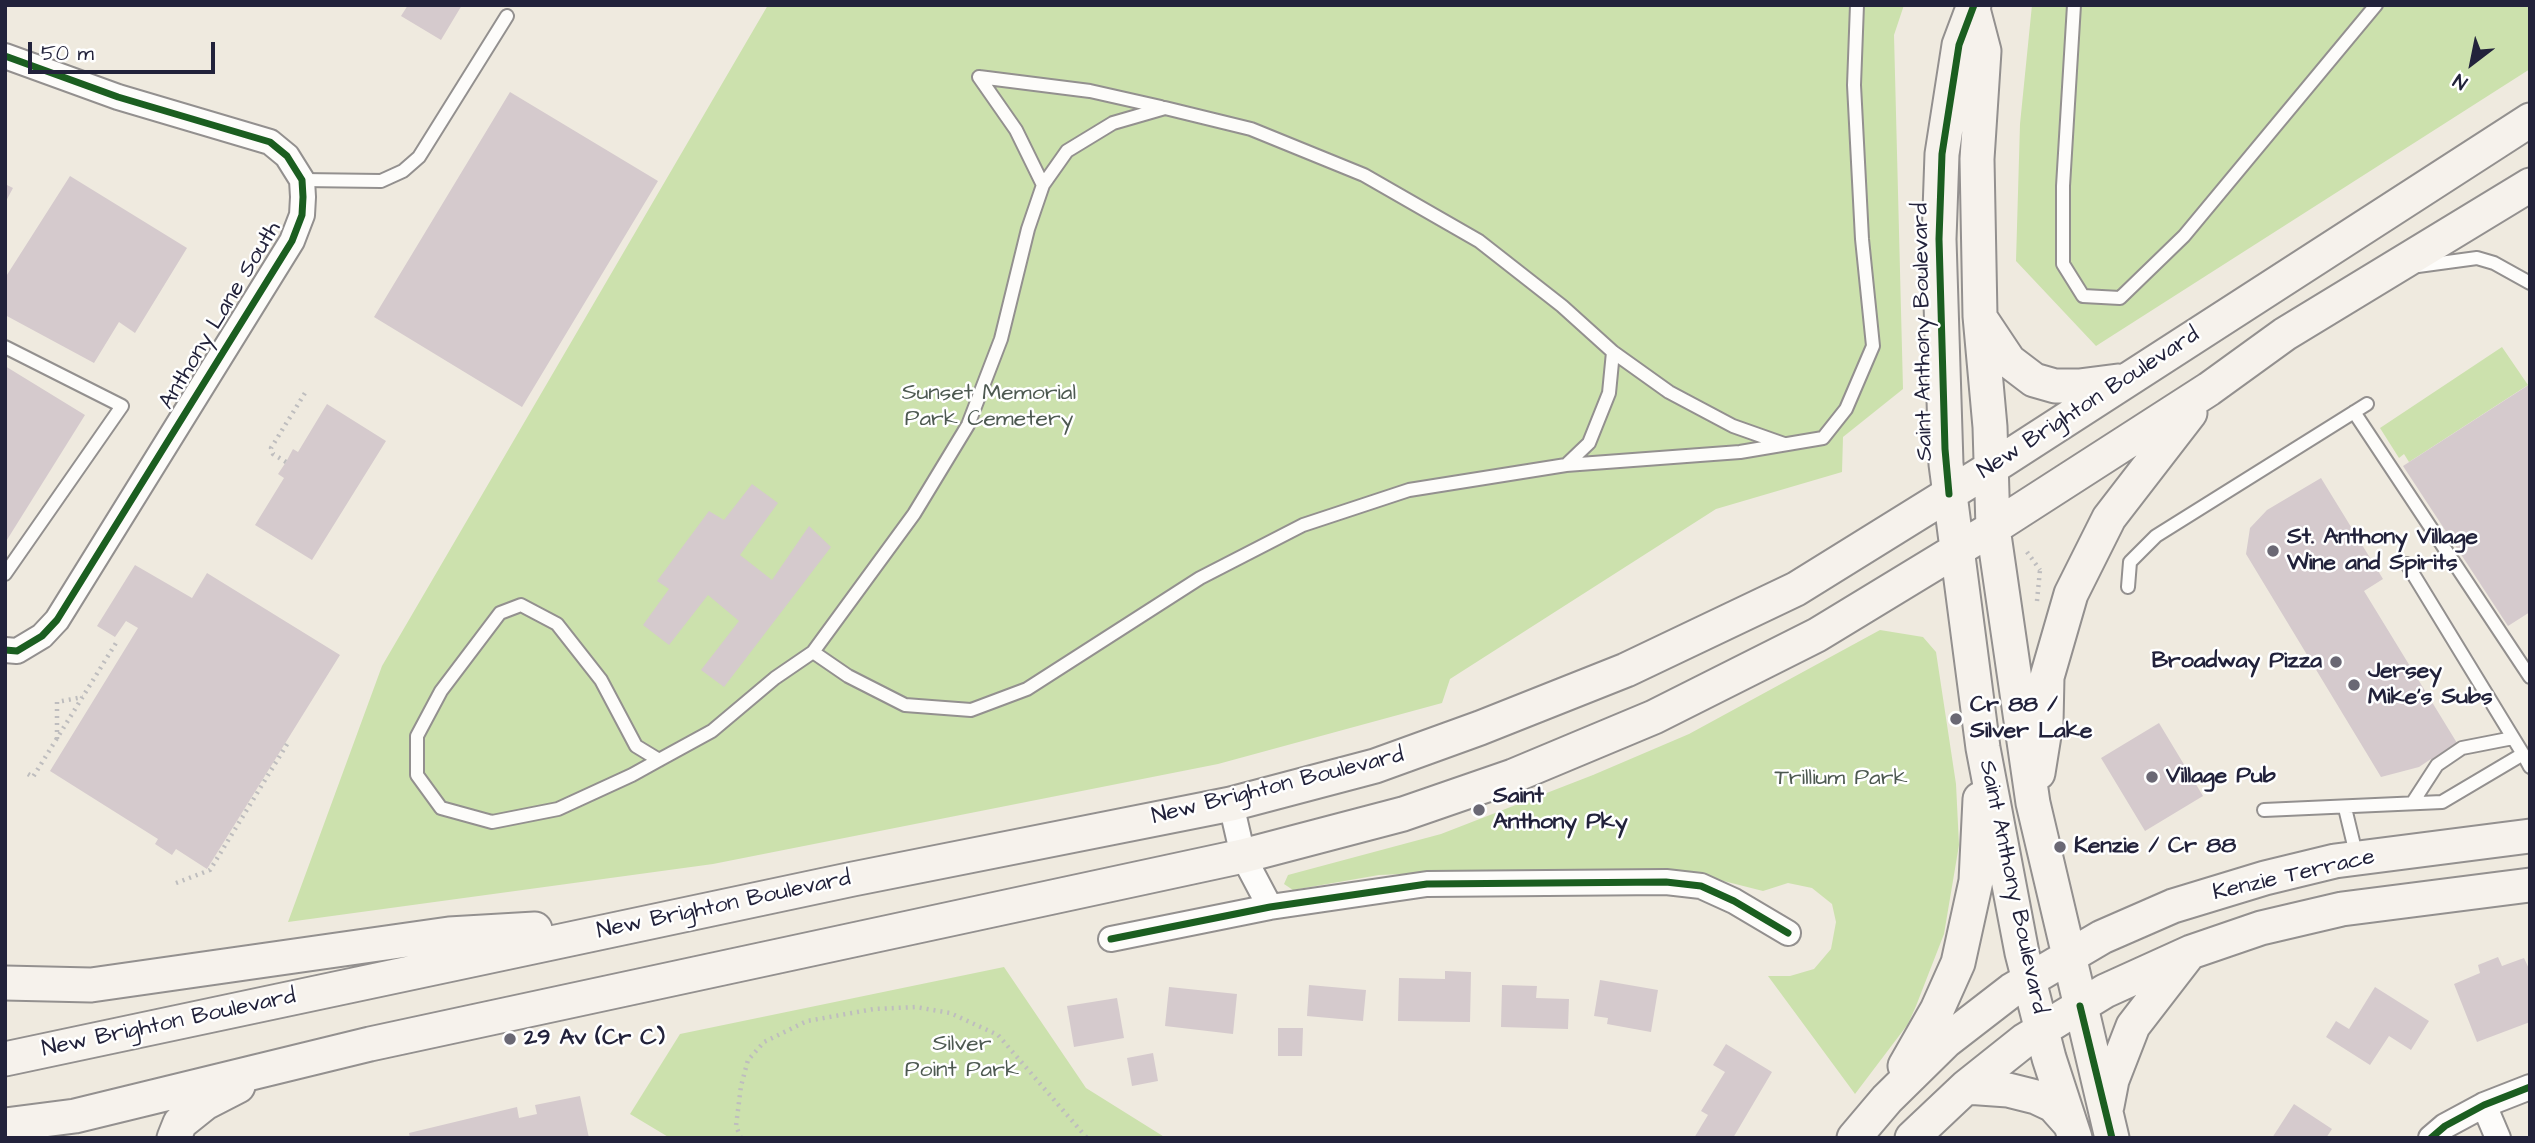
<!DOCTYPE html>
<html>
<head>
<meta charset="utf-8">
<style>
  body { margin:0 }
  #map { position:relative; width:2535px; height:1143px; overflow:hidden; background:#efeadf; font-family:"Architects Daughter",sans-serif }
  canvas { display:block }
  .frame { position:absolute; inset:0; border:7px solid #22223b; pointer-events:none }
  .north { position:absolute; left:2437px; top:28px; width:70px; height:70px; -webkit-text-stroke:5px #fff; paint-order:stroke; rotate:212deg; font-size:19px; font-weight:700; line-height:28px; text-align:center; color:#22223b }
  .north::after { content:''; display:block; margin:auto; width:24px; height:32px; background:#22223b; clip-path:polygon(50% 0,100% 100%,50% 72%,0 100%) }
  .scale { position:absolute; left:28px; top:42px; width:187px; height:32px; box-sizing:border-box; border:4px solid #22223b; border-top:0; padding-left:9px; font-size:21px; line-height:24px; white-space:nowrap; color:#22223b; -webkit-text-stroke:5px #fff; paint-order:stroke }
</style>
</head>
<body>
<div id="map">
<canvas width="2535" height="1143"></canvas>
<div class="frame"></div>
<div class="north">N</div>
<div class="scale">50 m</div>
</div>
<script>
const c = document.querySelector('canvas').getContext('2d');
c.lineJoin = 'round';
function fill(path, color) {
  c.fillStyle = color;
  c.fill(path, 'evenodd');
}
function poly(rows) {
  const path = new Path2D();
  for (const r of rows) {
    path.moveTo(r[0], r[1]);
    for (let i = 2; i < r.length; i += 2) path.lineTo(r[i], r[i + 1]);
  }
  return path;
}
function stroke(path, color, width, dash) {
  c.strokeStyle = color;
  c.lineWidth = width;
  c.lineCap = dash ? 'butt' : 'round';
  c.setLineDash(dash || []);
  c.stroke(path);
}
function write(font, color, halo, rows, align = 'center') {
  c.font = font + ' "Architects Daughter",sans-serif';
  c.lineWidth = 5;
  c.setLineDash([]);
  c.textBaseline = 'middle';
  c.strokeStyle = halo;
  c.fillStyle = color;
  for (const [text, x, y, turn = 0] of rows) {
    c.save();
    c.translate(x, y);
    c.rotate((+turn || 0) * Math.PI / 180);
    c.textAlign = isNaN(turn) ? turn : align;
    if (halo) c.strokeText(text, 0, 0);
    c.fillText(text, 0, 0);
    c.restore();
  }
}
const green = poly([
  [768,5,1904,5,1894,35,1903,389,1843,437,1842,472,1716,509,1450,679,1442,703,1218,764,713,864,288,922,382,666],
  [2032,5,2530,5,2530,69,2096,346,2016,261,2020,124],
  [2502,347,2528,385,2409,462,2404,454,2399,458,2380,428],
  [1880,630,1923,637,1936,652,1956,784,1959,845,1944,934,1916,1006,1908,1024,1855,1094,1768,976,1790,976,1814,969,1831,949,1836,922,1832,904,1812,888,1788,883,1763,891,1684,871,1499,870,1379,875,1293,890,1284,884,1288,875,1441,834,1593,775,1689,734],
  [1004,967,1086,1088,1166,1138,670,1138,630,1114,680,1034]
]);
const building = poly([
  [408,5,462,5,441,40,401,16],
  [510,92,658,181,522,407,374,317],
  [70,176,187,248,135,333,119,322,94,363,5,315,5,278],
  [5,184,13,188,5,203],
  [5,366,85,415,5,543],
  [2530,384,2530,612,2508,626,2403,466],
  [327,404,386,441,312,560,255,525,284,478,278,474,286,462,293,449,298,452],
  [2321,478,2383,579,2364,591,2457,743,2468,753,2441,769,2431,759,2419,767,2381,777,2246,554,2250,528,2267,510],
  [752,484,778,503,740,555,772,580,809,526,831,547,724,687,701,670,739,621,708,595,669,645,643,625,669,589,657,581,709,511,724,520],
  [135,565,192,598,207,573,340,655,207,869,176,849,172,855,155,844,158,839,50,771,138,628,126,621,115,637,97,626],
  [2159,723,2203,796,2145,831,2101,758],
  [2498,957,2502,966,2524,958,2530,971,2530,1022,2477,1042,2454,984,2480,973,2478,965],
  [1445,971,1471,972,1470,1022,1398,1021,1399,978,1445,979],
  [1600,980,1658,990,1651,1032,1607,1024,1608,1018,1594,1016],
  [1309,985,1366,990,1363,1021,1307,1016],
  [1502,985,1537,986,1536,998,1569,999,1568,1029,1501,1027],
  [1169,987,1237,994,1233,1034,1165,1026],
  [2375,987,2429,1021,2411,1050,2389,1036,2370,1065,2326,1037,2336,1021,2349,1029],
  [1117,998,1124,1038,1074,1047,1067,1006],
  [1278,1028,1303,1028,1302,1056,1278,1056],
  [1726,1044,1772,1072,1733,1138,1694,1138,1708,1115,1701,1111,1725,1072,1713,1065],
  [1153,1053,1158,1081,1132,1086,1127,1058],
  [580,1096,589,1138,410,1138,409,1133,517,1107,519,1118,537,1114,535,1105],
  [2294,1104,2332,1129,2326,1138,2272,1138]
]);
const path = poly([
  [286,462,273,454,271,448,305,393],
  [2027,552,2040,570],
  [2037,601,2040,570],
  [57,739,57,702,83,697],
  [28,774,33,777,116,643],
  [176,883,210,870,289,741],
  [741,1138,736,1126,741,1086,748,1060,764,1042,807,1021,874,1009,916,1007,950,1013,998,1035,1087,1138]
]);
const lane = poly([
  [2074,5,2063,186,2063,264,2083,296,2120,298,2184,236,2376,5],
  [979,77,1090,91,1161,107],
  [979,77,1016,130,1043,185],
  [302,180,381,181,403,171,419,157,507,16],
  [2418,266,2477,258,2494,263,2530,283],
  [5,347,122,406,5,574],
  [2354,412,2530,677],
  [1566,465,1589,443,1609,393,1613,352],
  [2407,564,2523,754],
  [2128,587,2130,562,2156,536,2367,404],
  [813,652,914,514,968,425,1001,339,1028,229,1043,185,1067,151,1113,123,1165,108,1251,129,1364,175,1479,241,1562,306,1613,352,1669,392,1733,426,1784,444],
  [659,760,636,746,601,680,557,624,521,605,500,613,441,691,417,736,417,775,441,808,492,822,558,809,632,775,659,760,712,731,775,678,813,652,848,676,905,705,971,710,1027,689,1200,578,1303,525,1409,490,1566,465,1740,452,1823,438,1846,409,1873,346,1862,239,1854,85,1857,5],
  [2413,802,2437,765,2462,748,2513,738],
  [2345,808,2357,858],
  [2264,810,2442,802,2523,754,2530,767]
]);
const street = poly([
  [5,56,118,97,270,142,287,156,302,180,303,197,302,215,292,241,57,620,42,636,17,651,5,650],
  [1231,804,1243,856,1270,907],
  [1111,939,1270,907,1427,884,1666,882,1701,886,1734,901,1788,933],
  [2484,1105,2498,1138],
  [2431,1138,2445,1126,2484,1105,2530,1087]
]);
const secondary = poly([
  [1974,5,1959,45,1942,154,1939,239,1946,464,1983,748,2022,953,2049,1058,2075,1138],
  [1973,9,1984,51,1977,159,1980,316,1990,427,1993,528,2033,803,2112,1138],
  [1981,319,2009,361,2034,380,2055,386,2079,386,2118,381],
  [2038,773,2046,723,2047,677,2071,594,2109,518,2190,413],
  [5,983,91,985,449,934,535,929],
  [5,1059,853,879,1231,804,1375,766,1480,728,1626,670,1796,589,1991,468,2530,120],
  [1905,1066,1937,1010,1958,963,1976,881,1980,799],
  [1966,1087,2008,1090,2036,1097,2053,1105,2070,1124],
  [2107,1106,2112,1080,2133,1026,2187,956],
  [5,1125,75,1116,370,1044,1243,856,1403,814,1513,776,1654,717,1817,635,1993,528,2209,389,2285,334,2530,185],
  [174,1138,180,1123,205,1103,238,1086],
  [1854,1138,1887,1099,1946,1041,2012,990,2102,937,2173,906,2265,878,2335,861,2530,836],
  [1912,1138,1966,1087,2025,1040,2105,991,2191,952,2261,928,2342,909,2530,885]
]);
const cycleway = poly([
  [5,56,118,97,270,142,287,156,302,180,303,197,302,215,292,241,57,620,42,636,17,651,5,650],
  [1949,494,1945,449,1939,239,1942,154,1959,45,1974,5],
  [1111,939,1270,907,1427,884,1666,882,1701,886,1734,901,1788,933],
  [2080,1006,2112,1138],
  [2431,1138,2445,1126,2484,1105,2530,1087]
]);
const markers = [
  [2273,551,7,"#6a6874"],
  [2336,662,7,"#6a6874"],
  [2354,685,7,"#6a6874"],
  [1956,719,7,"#6a6874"],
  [2152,777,7,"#6a6874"],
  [1479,810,7,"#6a6874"],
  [2060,847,7,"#6a6874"],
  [510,1039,7,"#6a6874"]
];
const streetNames = [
  ["Anthony Lane South",221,316,-59],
  ["Saint Anthony Boulevard",1924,332,-91],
  ["New Brighton Boulevard",2089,404,-33],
  ["New Brighton Boulevard",1278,787,-14],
  ["Kenzie Terrace",2294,876,-13],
  ["Saint Anthony Boulevard",2012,887,78],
  ["New Brighton Boulevard",724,906,-12],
  ["New Brighton Boulevard",169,1024,-12]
];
const parkNames = [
  ["Sunset Memorial",989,394],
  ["Park Cemetery",989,420],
  ["Trillium Park",1841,779],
  ["Silver",962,1045],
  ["Point Park",962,1071]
];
const poiNames = [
  ["St. Anthony Village",2287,538],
  ["Wine and Spirits",2287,564],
  ["Broadway Pizza",2322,662,"right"],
  ["Jersey",2368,672],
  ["Mike's Subs",2368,698],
  ["Cr 88 /",1970,706],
  ["Silver Lake",1970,732],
  ["Village Pub",2166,777],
  ["Saint",1493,797],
  ["Anthony Pky",1493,823],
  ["Kenzie / Cr 88",2074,847],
  ["29 Av (Cr C)",524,1039]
];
fill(green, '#cce1ad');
fill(building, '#d5cacd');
stroke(lane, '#93908f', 16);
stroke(street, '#93908f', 28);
stroke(secondary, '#93908f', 37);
stroke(path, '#bebdbe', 4.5, [2, 5]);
stroke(lane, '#fdfcfa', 12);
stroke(street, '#fdfcfa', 24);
stroke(secondary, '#f6f2ec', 33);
stroke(cycleway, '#1b5e20', 7);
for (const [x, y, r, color] of markers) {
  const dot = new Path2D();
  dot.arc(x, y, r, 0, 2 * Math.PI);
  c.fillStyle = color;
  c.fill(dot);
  stroke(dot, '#fff', 2.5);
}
write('23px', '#22223b', '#fff', streetNames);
write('23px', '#4d5951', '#fff', parkNames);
write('bold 23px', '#22223b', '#fff', poiNames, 'left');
</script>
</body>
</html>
